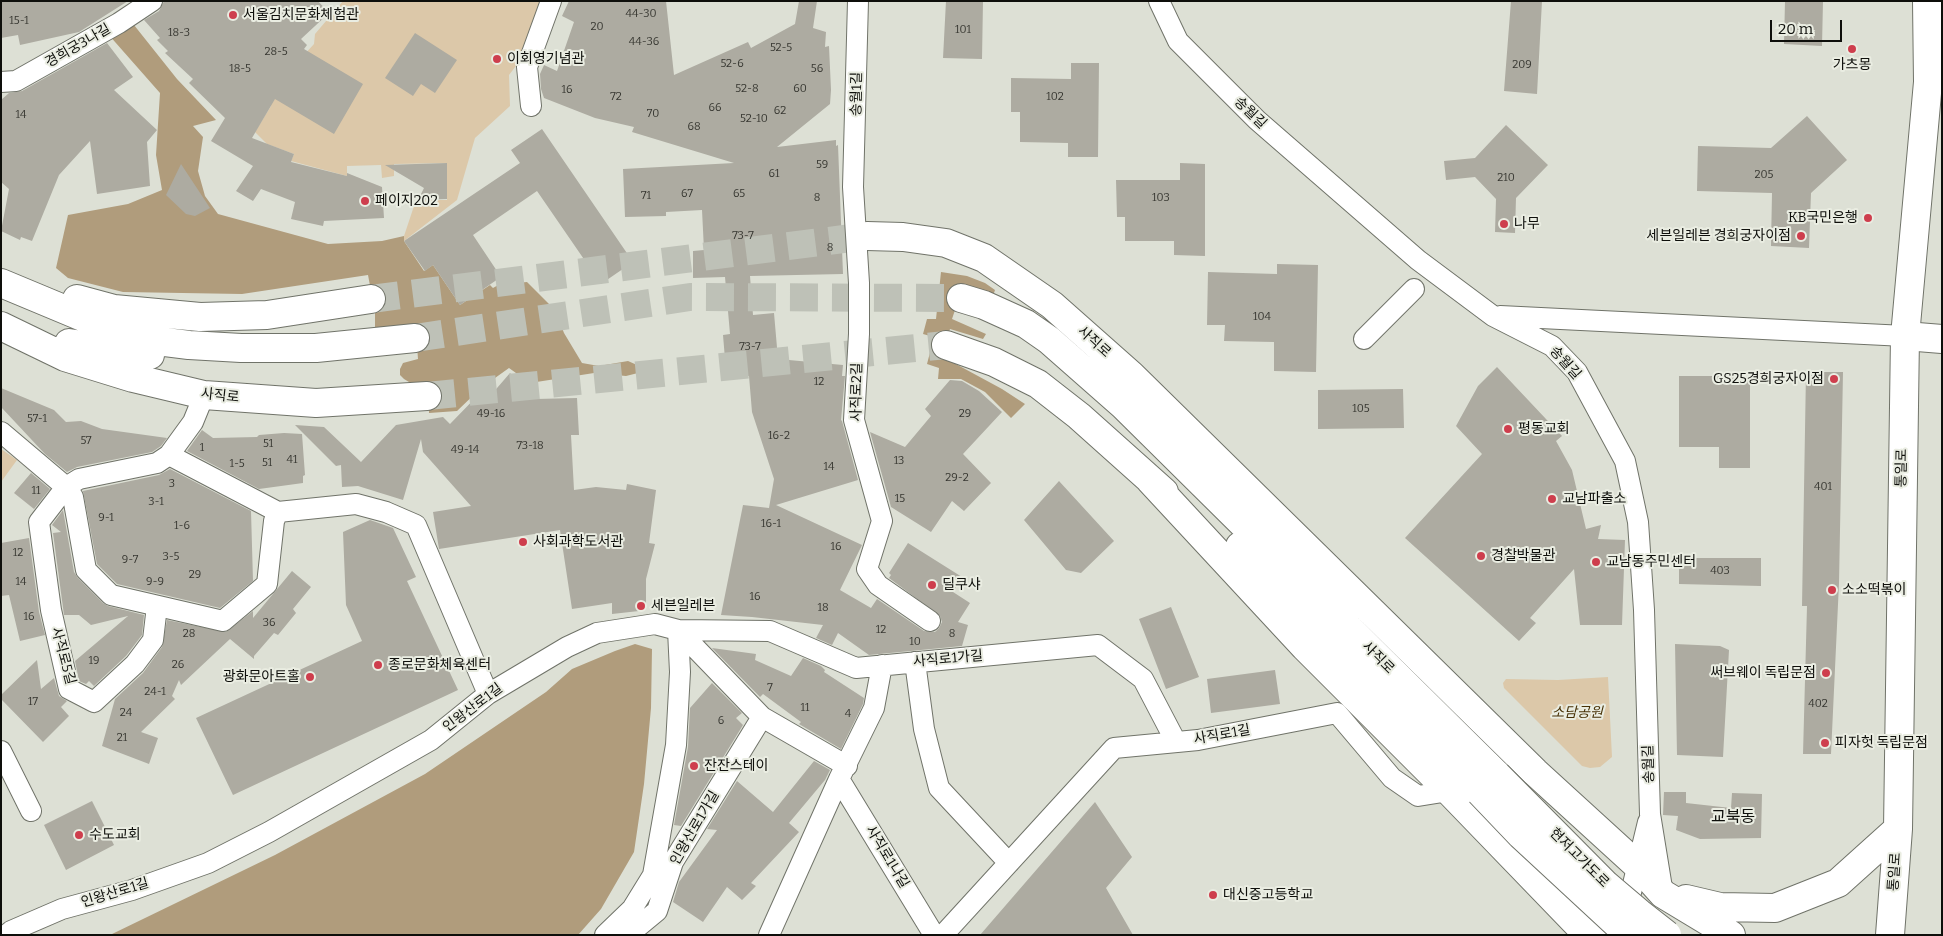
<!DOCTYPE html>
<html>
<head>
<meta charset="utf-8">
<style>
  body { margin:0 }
  #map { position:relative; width:1943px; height:936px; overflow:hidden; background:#dde0d5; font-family:Bitter,serif }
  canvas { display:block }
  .frame { position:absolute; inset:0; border:2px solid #0e0f0b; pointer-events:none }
  .scale { position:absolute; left:1770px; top:20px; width:72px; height:22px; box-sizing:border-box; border:2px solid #0e0f0b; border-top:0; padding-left:6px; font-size:15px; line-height:18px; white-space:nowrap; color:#0e0f0b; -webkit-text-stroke:4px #eaede2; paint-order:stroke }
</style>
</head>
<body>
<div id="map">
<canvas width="1943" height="936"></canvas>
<div class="frame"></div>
<div class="scale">20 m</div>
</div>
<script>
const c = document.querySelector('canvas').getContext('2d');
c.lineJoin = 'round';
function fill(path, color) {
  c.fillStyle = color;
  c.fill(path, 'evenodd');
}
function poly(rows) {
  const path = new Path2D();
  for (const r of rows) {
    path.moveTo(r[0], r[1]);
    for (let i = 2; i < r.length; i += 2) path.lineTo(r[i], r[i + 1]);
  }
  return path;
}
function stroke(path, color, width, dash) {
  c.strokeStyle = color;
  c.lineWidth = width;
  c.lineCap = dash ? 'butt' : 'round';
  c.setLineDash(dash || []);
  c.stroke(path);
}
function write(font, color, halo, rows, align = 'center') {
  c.font = font + ' Bitter,"Noto Sans KR",serif';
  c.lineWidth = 4;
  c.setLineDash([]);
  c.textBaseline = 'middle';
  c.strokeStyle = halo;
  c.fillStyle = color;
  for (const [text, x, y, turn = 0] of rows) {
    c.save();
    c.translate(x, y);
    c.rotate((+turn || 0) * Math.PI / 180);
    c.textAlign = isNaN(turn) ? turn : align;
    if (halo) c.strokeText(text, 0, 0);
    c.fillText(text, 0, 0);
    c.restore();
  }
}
const green = poly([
  [343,1,542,1,519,62,509,75,510,106,475,138,457,200,404,241,404,236,416,200,447,200,446,163,394,164,394,176,382,178,381,165,347,166,347,176,291,161,294,154,267,144,255,132,271,106,271,91,314,44,315,34],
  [1,449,17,460,1,482],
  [1608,677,1612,757,1600,767,1590,768,1582,766,1504,688,1503,683,1506,679,1558,680]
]);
const forest = poly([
  [130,20,177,79,216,120,193,126,203,137,198,171,205,196,218,214,328,244,382,241,404,236,404,241,424,271,433,265,460,305,490,285,493,288,507,280,517,283,527,282,555,310,564,333,582,363,599,366,628,361,637,365,638,373,626,376,594,373,530,383,509,368,481,388,457,411,429,413,428,384,414,385,404,379,400,375,400,369,403,363,418,359,416,332,375,335,375,312,368,275,242,294,123,292,68,278,56,268,68,215,128,204,162,190,156,155,160,93,108,34],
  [941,272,967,276,985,283,995,290,993,296,963,286,952,319,986,334,983,339,950,329,941,356,1002,389,1025,404,1011,418,985,392,961,379,938,379,939,368,927,364,934,337,923,334,927,319,936,319],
  [635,644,652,649,651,708,644,784,634,852,601,909,578,935,110,935,275,855,425,774,546,692,572,669,615,651]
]);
const building = poly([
  [1,1,128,1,79,32,20,45,18,35,1,38],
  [164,1,318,1,329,13,301,39,307,45,304,49,363,84,334,134,275,99,252,138,294,154,291,162,347,176,347,173,382,187,384,218,324,221,323,226,291,219,295,202,261,189,253,201,236,191,253,166,211,141,225,118,189,83,193,79,165,53,168,51,157,40,160,38,144,20,159,11],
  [569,1,666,1,674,75,748,42,751,48,795,24,799,1,817,1,813,28,826,32,825,47,829,46,831,90,830,104,777,147,836,140,836,146,838,145,843,274,750,276,753,315,774,313,778,359,843,365,842,376,845,376,841,420,842,421,858,480,776,505,862,545,840,590,871,608,877,599,924,631,935,632,939,628,942,622,940,616,889,578,891,575,889,573,908,543,962,577,953,592,970,603,958,622,968,625,962,646,869,655,838,633,832,645,816,638,823,625,752,617,721,615,743,505,769,508,774,479,752,412,749,376,733,377,732,359,725,359,723,335,730,334,725,277,693,278,693,251,704,250,702,210,666,212,666,216,625,217,623,169,734,163,632,132,634,127,595,118,544,98,541,89,540,74,544,65,557,71,574,22,562,16],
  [946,1,983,1,982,59,943,58],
  [1511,1,1542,1,1537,94,1504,91],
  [1785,1,1823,1,1822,46,1784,44],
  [415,33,457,60,435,93,421,84,413,96,385,78],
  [107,43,133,77,114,90,157,130,147,142,150,186,97,194,90,141,59,175,32,241,21,237,20,240,1,231,9,189,1,182,1,100,9,93,22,91],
  [1071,63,1099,63,1098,157,1068,157,1068,143,1020,142,1020,112,1011,112,1011,78,1071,79],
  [1807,116,1847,160,1811,193,1809,248,1771,246,1772,193,1697,191,1698,146,1771,148],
  [1506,125,1548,165,1516,198,1515,233,1495,232,1496,199,1475,177,1446,180,1444,161,1475,158],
  [542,129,633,262,601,284,537,191,473,235,501,277,460,305,433,265,425,271,404,241,520,163,511,150],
  [447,163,447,199,418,200,424,188,385,165],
  [1180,163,1205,164,1205,256,1174,255,1174,241,1125,241,1125,217,1117,217,1116,180,1180,180],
  [181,164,210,208,195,216,186,214,166,195],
  [1277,264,1318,265,1316,372,1274,371,1274,342,1224,341,1225,325,1207,325,1208,272,1277,274],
  [1497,367,1562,436,1556,441,1572,470,1586,529,1601,525,1598,539,1625,540,1622,625,1580,625,1574,569,1530,618,1536,623,1519,641,1405,538,1482,454,1456,426,1478,386],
  [1806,372,1843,372,1839,583,1831,754,1803,754,1807,606,1802,606],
  [510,373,536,399,577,398,579,435,571,435,574,490,596,487,626,490,627,484,656,490,649,543,655,544,646,579,646,609,640,609,639,611,612,614,612,603,572,609,560,530,439,549,433,512,471,506,423,452,421,439,403,500,358,486,342,487,341,465,336,466,295,425,324,427,361,462,396,425,443,417,450,424,484,389,491,395],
  [1679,376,1750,376,1750,468,1719,468,1719,447,1679,447],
  [950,380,962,381,979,391,1002,412,963,454,991,483,964,511,952,501,931,532,891,507,870,432,905,447,931,416,925,409],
  [1,388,54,410,66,422,81,421,102,429,167,438,161,446,152,452,77,467,67,472,45,454,1,407],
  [1403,389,1404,428,1318,429,1318,390],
  [202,430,213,438,257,437,259,435,284,433,302,434,305,475,303,476,303,483,259,489,187,451],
  [170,469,251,511,253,581,220,608,117,584,97,564,83,491,159,475],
  [31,473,50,489,34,509,14,493],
  [1059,481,1114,541,1081,573,1066,570,1024,520],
  [63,510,74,572,78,578,103,603,108,606,144,615,142,635,126,656,94,686,89,681,86,684,79,681,75,661,128,616,91,625,79,615,64,615,53,533,61,532,52,525],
  [370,520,393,528,416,577,407,581,458,690,233,795,196,718,362,641,346,605,343,532],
  [29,538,39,612,45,635,20,641,9,595,1,596,1,543],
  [1679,558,1761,558,1761,586,1679,584],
  [292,571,311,587,293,609,296,613,278,635,274,633,254,656,254,659,230,639,181,685,179,680,172,696,175,699,141,732,158,738,149,764,102,746,115,699,143,673,162,647,167,620,226,632,253,611,253,618],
  [1171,607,1199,677,1166,689,1139,619],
  [1675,644,1720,646,1729,650,1723,757,1677,755],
  [712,648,756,654,755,660,791,676,803,658,821,666,825,670,824,672,864,698,863,704,841,749,799,724,801,722,763,694,760,697],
  [37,660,41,689,54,678,59,696,67,701,61,707,69,716,43,742,1,699,1,695],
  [1275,670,1280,704,1211,713,1207,679],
  [712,683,742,713,736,718,743,725,681,826,674,825,688,747,690,708],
  [814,761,830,770,825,780,789,823,799,832,751,883,756,886,742,900,727,887,703,922,673,902,679,882,717,830,707,829,737,781,773,812],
  [1664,792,1686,792,1686,803,1731,808,1732,793,1762,794,1761,838,1700,839,1676,830,1678,816,1663,815],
  [92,801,114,845,66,870,44,825],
  [1095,802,1132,857,1106,888,1133,935,980,935]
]);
const primaryTunnel = poly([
  [371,299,867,236],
  [415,338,690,297,961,298],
  [427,396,946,345]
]);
const street = poly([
  [858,1,853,187,859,283,859,334,854,420,882,521,867,569,878,585,930,621],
  [1159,1,1178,41,1257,120,1418,260,1493,316,1552,346,1577,372,1625,461,1638,522,1644,610,1650,814,1663,894],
  [1,82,16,81,119,23,152,1],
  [531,106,527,67,551,1],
  [1500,316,1905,336],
  [1364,339,1414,289],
  [204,395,193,422,169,455,278,512,356,504,386,512,416,525,488,694],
  [1,432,66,487,39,522,51,610,69,689,94,702,135,664,153,640,157,606],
  [169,455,157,463,79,479,66,487,73,497,86,570,111,595,223,621,267,584,274,521,278,512],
  [678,630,770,631,856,668,1098,645,1143,679,1176,742],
  [678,630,762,717,847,766],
  [915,662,924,729,939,788,1009,863],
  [1,751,31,811],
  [839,779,934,935],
  [1598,927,1609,929,1627,909,1648,822],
  [6,935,11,931,62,909,132,890,208,863,269,832,431,740,488,694,567,647,597,633,655,624,678,630,680,672,676,745,653,875,632,909,605,935],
  [628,935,657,911,673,862,762,717],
  [769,935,839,779,874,708,882,665],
  [943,935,1114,748,1198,740,1337,713,1392,778,1418,796,1449,791]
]);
const secondary = poly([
  [1905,336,1942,339]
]);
const primary = poly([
  [867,236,903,237,946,243,984,258,1052,305,1131,375,1141,389],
  [1,283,133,338,189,345,241,348,316,348,415,338],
  [961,298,984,305,1026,324,1049,340,1124,406,1497,775],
  [77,299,114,309,200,317,267,315,371,299],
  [1,326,65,357,133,378,204,395,316,403,427,396],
  [69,343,150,355],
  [946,345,994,362,1038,384,1079,416,1164,492],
  [1131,375,1535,772,1638,866,1663,894,1731,935],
  [1150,480,1305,647,1449,791,1588,935],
  [1240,546,1480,792],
  [1686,899,1720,907,1775,908,1838,883,1898,829],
  [1890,935,1898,829,1905,336,1928,82,1927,1]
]);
const primaryBridge = poly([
  [1497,775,1606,885,1639,913,1667,935],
  [1480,792,1521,835,1629,935]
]);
const markers = [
  [233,15,5,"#ce3e4d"],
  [1852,49,5,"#ce3e4d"],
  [497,59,5,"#ce3e4d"],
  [365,201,5,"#ce3e4d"],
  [1868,218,5,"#ce3e4d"],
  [1504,224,5,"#ce3e4d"],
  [1801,236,5,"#ce3e4d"],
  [1834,379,5,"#ce3e4d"],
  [1508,429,5,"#ce3e4d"],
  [1552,499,5,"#ce3e4d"],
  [523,542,5,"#ce3e4d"],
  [1481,556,5,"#ce3e4d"],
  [1596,562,5,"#ce3e4d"],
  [932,585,5,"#ce3e4d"],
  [1832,590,5,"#ce3e4d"],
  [641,606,5,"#ce3e4d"],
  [378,665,5,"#ce3e4d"],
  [1826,673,5,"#ce3e4d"],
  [310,677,5,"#ce3e4d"],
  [1825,743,5,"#ce3e4d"],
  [694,766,5,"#ce3e4d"],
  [79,835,5,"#ce3e4d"],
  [1213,895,5,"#ce3e4d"]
];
const numberNames = [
  ["44-30",641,14],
  ["15-1",19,21],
  ["20",597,27],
  ["101",963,30],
  ["18-3",179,33],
  ["44-36",644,42],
  ["52-5",781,48],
  ["28-5",276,52],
  ["52-6",732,64],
  ["209",1522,65],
  ["18-5",240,69],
  ["56",817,69],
  ["52-8",747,89],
  ["60",800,89],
  ["16",567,90],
  ["72",616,97],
  ["102",1055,97],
  ["66",715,108],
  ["62",780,111],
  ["70",653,114],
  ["14",21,115],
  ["52-10",754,119],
  ["68",694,127],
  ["59",822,165],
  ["61",774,174],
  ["205",1764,175],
  ["210",1506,178],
  ["67",687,194],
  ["65",739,194],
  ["71",646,196],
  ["8",817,198],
  ["103",1161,198],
  ["73-7",743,236],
  ["8",830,248],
  ["104",1262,317],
  ["73-7",750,347],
  ["12",819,382],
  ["105",1361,409],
  ["49-16",491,414],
  ["29",965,414],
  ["57-1",37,419],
  ["16-2",779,436],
  ["57",86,441],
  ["51",268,444],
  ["73-18",530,446],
  ["1",202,448],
  ["49-14",465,450],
  ["41",292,460],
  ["13",899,461],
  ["51",267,463],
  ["1-5",237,464],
  ["14",829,467],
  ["29-2",957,478],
  ["3",172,484],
  ["401",1823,487],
  ["11",36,491],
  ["15",900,499],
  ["3-1",156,502],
  ["9-1",106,518],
  ["16-1",771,524],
  ["1-6",182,526],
  ["16",836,547],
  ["12",18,553],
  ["3-5",171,557],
  ["9-7",130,560],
  ["403",1720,571],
  ["29",195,575],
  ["14",21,582],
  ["9-9",155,582],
  ["16",755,597],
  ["18",823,608],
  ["16",29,617],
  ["36",269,623],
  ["12",881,630],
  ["28",189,634],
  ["8",952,634],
  ["10",915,642],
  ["19",94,661],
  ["26",178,665],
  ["7",770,688],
  ["24-1",155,692],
  ["17",33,702],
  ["402",1818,704],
  ["11",805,708],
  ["24",126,713],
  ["4",848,714],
  ["6",721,721],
  ["21",122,738]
];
const poiNames = [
  ["서울김치문화체험관",243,15],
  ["이회영기념관",507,59],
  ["가츠몽",1852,65,"center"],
  ["페이지202",375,201],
  ["KB국민은행",1858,218,"right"],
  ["나무",1514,224],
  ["세븐일레븐 경희궁자이점",1791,236,"right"],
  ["GS25경희궁자이점",1824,379,"right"],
  ["평동교회",1518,429],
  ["교남파출소",1562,499],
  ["사회과학도서관",533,542],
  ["경찰박물관",1491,556],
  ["교남동주민센터",1606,562],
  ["딜쿠샤",942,585],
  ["소소떡볶이",1842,590],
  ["세븐일레븐",651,606],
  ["종로문화체육센터",388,665],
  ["써브웨이 독립문점",1816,673,"right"],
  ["광화문아트홀",300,677,"right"],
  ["피자헛 독립문점",1835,743],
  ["잔잔스테이",704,766],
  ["수도교회",89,835],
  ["대신중고등학교",1223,895]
];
const streetNames = [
  ["경희궁3나길",78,46,-30],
  ["송월1길",857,94,-89],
  ["송월길",1250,113,44],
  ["사직로",1094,342,42],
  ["송월길",1565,363,48],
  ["사직로2길",857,392,-89],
  ["사직로",220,396,6],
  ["통일로",1902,468,-89],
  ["사직로5길",63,656,75],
  ["사직로",1378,658,45],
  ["사직로1가길",948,659,-5],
  ["인왕산로1길",473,708,-37],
  ["사직로1길",1222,735,-10],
  ["송월길",1649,764,-92],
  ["인왕산로1가길",695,828,-60],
  ["사직로1나길",887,857,59],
  ["현저고가도로",1579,858,45],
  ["통일로",1895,872,-86],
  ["인왕산로1길",115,893,-17]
];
const parkNames = [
  ["소담공원",1577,713]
];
const quarterNames = [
  ["교북동",1733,818]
];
fill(green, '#dcc8a9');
fill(forest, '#b09c7c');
fill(building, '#adaba1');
stroke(primaryTunnel, '#bec1b7', 28, [28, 14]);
stroke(street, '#707369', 22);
stroke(secondary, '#707369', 30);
stroke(primary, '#707369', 30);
stroke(street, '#fff', 20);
stroke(secondary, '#fff', 28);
stroke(primary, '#fff', 28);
stroke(primaryBridge, '#707369', 30, []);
stroke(primaryBridge, '#fff', 28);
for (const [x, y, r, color] of markers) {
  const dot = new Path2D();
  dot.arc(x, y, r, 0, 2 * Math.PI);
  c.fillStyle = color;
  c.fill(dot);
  stroke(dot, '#eaede2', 2);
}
write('11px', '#363630', null, numberNames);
write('14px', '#0e0f0b', '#eaede2', poiNames, 'left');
write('14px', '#0e0f0b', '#eaede2', streetNames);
write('italic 14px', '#473106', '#eaede2', parkNames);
write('16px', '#0e0f0b', '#eaede2', quarterNames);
</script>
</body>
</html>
